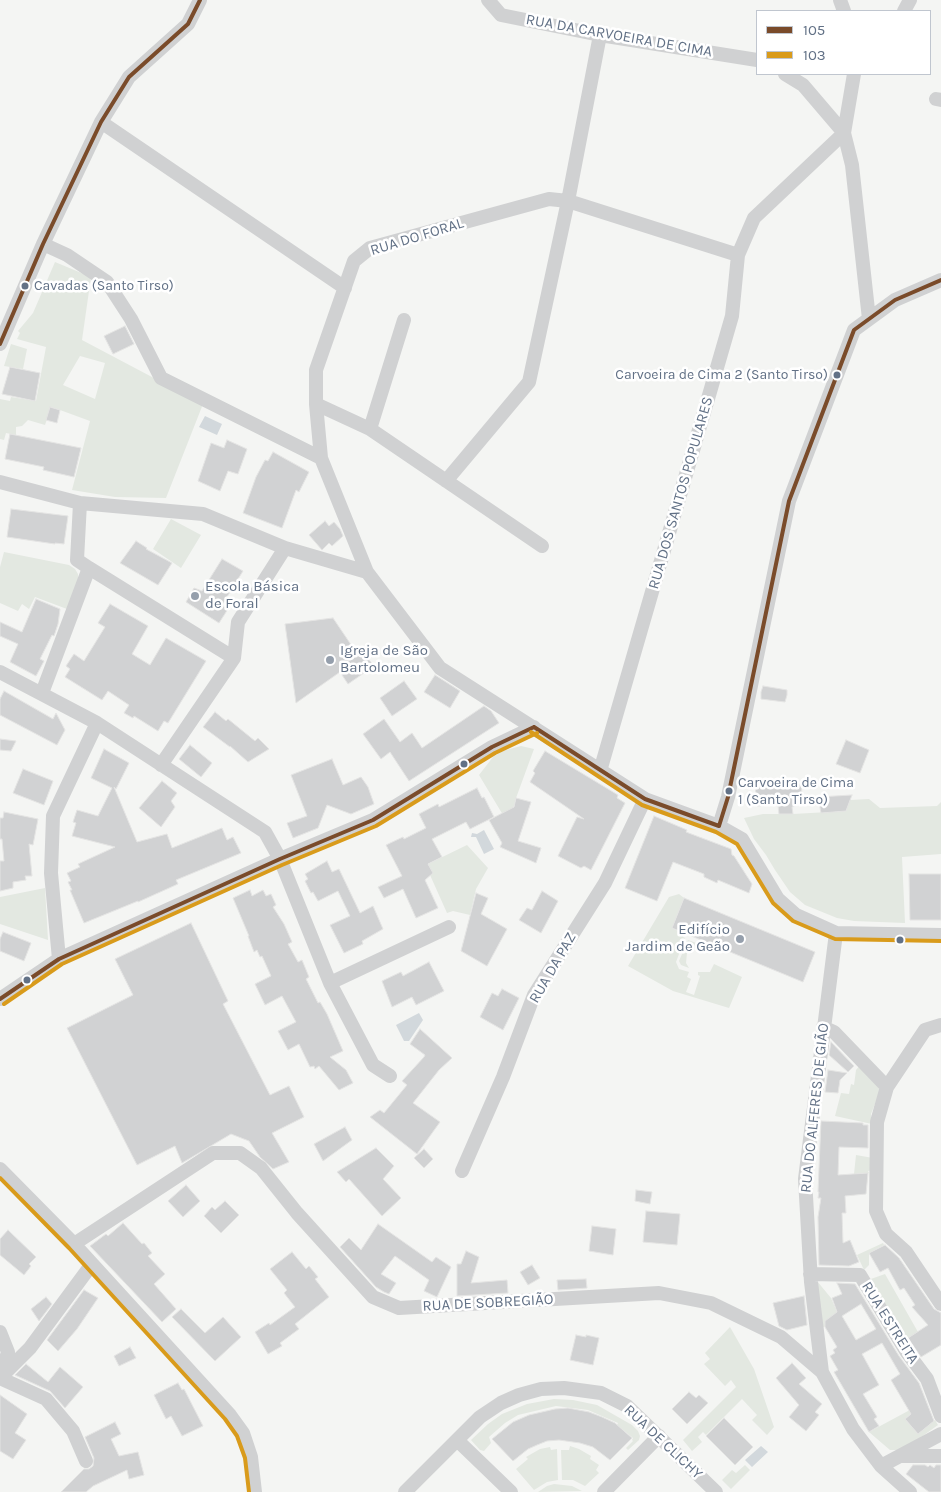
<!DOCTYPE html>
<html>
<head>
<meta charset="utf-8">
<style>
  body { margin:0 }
  #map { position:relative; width:941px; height:1492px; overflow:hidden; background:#f4f5f3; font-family:Karla,sans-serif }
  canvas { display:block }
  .legend { position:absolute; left:756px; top:10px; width:175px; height:65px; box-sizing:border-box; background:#fff; border:1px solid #c0c6cf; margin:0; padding:6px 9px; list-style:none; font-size:15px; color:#627186 }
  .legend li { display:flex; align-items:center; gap:10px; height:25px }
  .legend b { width:25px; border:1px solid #c0c6cf }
</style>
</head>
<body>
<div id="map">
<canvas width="941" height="1492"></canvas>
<ul class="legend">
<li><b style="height:6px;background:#7a4b2a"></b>105</li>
<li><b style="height:6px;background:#d99b1b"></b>103</li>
</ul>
</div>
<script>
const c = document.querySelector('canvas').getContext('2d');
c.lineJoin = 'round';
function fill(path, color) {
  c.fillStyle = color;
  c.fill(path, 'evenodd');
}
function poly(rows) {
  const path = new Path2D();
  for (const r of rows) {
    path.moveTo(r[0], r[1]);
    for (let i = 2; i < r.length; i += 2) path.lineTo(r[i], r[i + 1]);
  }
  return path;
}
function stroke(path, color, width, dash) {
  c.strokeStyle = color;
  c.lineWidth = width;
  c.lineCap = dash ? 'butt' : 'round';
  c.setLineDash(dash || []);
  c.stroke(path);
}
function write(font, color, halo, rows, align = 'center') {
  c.font = font + ' Karla,sans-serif';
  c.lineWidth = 5;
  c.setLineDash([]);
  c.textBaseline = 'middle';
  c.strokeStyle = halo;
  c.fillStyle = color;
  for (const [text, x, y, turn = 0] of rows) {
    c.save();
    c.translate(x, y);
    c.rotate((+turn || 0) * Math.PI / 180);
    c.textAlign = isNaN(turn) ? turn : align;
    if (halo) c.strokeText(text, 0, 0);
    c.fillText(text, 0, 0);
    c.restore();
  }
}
const green = poly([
  [55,262,91,277,82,340,203,404,166,498,115,497,72,490,90,421,60,410,51,407,45,425,28,420,22,426,16,427,16,435,6,433,4,440,0,439,0,399,10,401,11,397,36,401,46,347,17,339,20,333,18,331,33,313],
  [80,356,105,363,95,399,63,385],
  [11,344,27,349,23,369,4,366],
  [171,519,201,535,181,568,153,549],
  [4,552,69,565,75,569,78,574,78,580,67,609,35,597,29,609,22,604,18,611,0,603,0,567],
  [521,746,534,749,516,798,509,825,479,775,493,757,502,751],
  [869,799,880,808,937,806,941,802,941,854,902,857,905,923,854,921,837,918,805,905,790,892,775,870,766,855,754,839,744,818,763,814,793,814,846,811,850,800],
  [467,845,488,868,476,889,470,915,453,911,447,913,430,875,432,873,428,864],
  [45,888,48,940,0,924,0,897],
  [679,894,684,898,672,928,684,934,683,937,685,938,676,962,679,969,689,972,687,977,691,979,686,992,694,995,700,976,698,975,698,972,710,972,714,964,742,977,729,1008,673,991,628,966,669,897],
  [688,940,702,945,701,949,695,948,687,953,686,963,689,968,681,965,679,961],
  [861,1064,876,1080,879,1089,879,1094,871,1114,872,1124,835,1116,841,1093,849,1094,851,1084,854,1085,856,1070],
  [856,1155,873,1158,873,1170,868,1171,869,1173,854,1174],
  [883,1243,884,1245,869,1253,869,1265,864,1270,857,1255],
  [885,1274,918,1332,908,1338,911,1342,906,1346,868,1280],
  [817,1281,831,1298,837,1312,844,1315,822,1328],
  [730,1327,754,1369,774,1427,767,1435,752,1420,757,1415,742,1399,706,1435,703,1432,698,1437,702,1442,692,1451,683,1440,736,1387,731,1380,725,1386,704,1364,710,1359,705,1353],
  [554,1399,573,1400,597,1405,632,1425,638,1431,640,1436,639,1440,628,1450,626,1448,633,1441,632,1440,633,1438,617,1425,618,1423,588,1410,556,1406,518,1415,505,1423,489,1437,491,1443,484,1451,480,1450,471,1440,488,1424,502,1414,527,1404],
  [921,1404,922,1404,905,1419,918,1434,935,1420,938,1425,910,1445,898,1450,890,1450,869,1432],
  [570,1446,579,1449,591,1456,590,1459,599,1465,596,1470,599,1473,585,1486,573,1480,562,1480,561,1450,569,1450],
  [550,1447,551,1450,557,1449,558,1480,547,1482,534,1490,516,1469,528,1459,526,1457,540,1449],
  [745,1465,750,1470,731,1489,722,1480,732,1470,736,1473],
  [554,1484,572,1486,582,1491,538,1492,547,1486]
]);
const water = poly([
  [205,416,222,424,217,435,199,427],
  [484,830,494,849,484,854,476,837,471,837,472,833,477,834],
  [419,1013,423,1020,409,1041,404,1041,396,1025],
  [761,1446,768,1452,752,1467,745,1460]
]);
const building = poly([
  [125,326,134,344,113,354,104,336,125,326],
  [10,367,40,373,35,401,2,394,10,367],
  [50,407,60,410,57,423,46,420,50,407],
  [10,434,81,448,74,477,43,470,44,467,5,459,10,434],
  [227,440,247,449,238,474,228,471,220,491,198,481,211,443,224,448,227,440],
  [273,452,309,472,299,492,296,490,282,528,243,513,256,477,265,460,268,461,273,452],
  [11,509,68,516,64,544,55,543,55,544,7,537,11,509],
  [325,521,329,526,334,522,340,529,343,536,332,546,329,543,322,550,309,535,325,521],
  [136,541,147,548,146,549,172,563,158,585,120,563,136,541],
  [222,559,243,571,222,605,228,609,219,623,186,602,194,588,202,591,222,559],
  [36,599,60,609,58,624,54,636,52,635,40,659,44,661,36,676,10,662,18,644,0,636,0,622,22,632,36,599],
  [110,604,148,626,132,654,150,665,166,638,206,661,168,723,164,721,158,731,134,716,133,718,124,713,129,705,108,691,102,700,65,677,70,669,66,666,74,654,84,661,105,627,98,623,110,604],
  [333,618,358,655,362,651,374,666,348,684,340,672,296,703,285,624,333,618],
  [435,675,460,691,450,708,424,692,435,675],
  [404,681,417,699,392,716,380,698,404,681],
  [763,686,787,690,787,695,785,702,761,699,761,692,763,686],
  [4,691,53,719,56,713,65,730,57,745,0,715,0,699,4,691],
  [484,706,491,711,499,723,409,781,390,752,381,759,363,734,384,719,400,742,412,733,422,748,484,706],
  [215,712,226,721,228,719,255,741,258,738,269,749,248,762,230,746,230,747,203,727,215,712],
  [0,739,16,741,11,751,0,750,0,739],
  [846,740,869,750,860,773,836,764,846,740],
  [190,745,212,763,201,777,179,759,190,745],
  [104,749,129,763,116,789,114,787,137,842,167,834,172,848,222,828,227,840,233,837,241,853,176,880,178,884,138,902,138,901,84,923,70,890,72,890,68,882,71,881,67,873,80,867,78,864,115,847,72,836,76,823,73,822,77,810,98,816,112,788,91,778,104,749],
  [545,751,618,795,617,798,625,803,591,870,584,866,581,868,558,856,577,817,584,819,530,782,535,773,533,771,545,751],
  [332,759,343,785,361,777,368,787,374,804,351,814,327,805,318,828,293,838,287,823,307,816,291,775,332,759],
  [23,769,53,781,44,805,13,793,23,769],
  [791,780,791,785,801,784,803,804,792,807,793,814,779,814,778,805,757,806,755,785,791,780],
  [162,781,177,793,171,801,175,807,161,827,139,808,162,781],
  [477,788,482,798,484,797,494,817,470,829,466,822,432,839,442,857,428,864,433,873,425,880,438,908,416,918,403,889,384,898,378,887,402,876,386,845,403,837,404,839,426,828,419,814,438,804,439,807,477,788],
  [852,795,846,811,821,813,818,797,852,795],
  [516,798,531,802,518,841,541,848,536,863,500,847,502,843,489,820,514,807,516,798],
  [4,812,38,819,33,845,29,844,32,876,25,876,26,880,13,882,13,888,0,891,0,861,4,861,2,839,0,839,0,818,3,818,4,812],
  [654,816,687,830,686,832,731,849,732,855,734,856,752,884,749,893,718,880,717,883,704,877,704,874,673,862,657,901,625,888,654,816],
  [327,861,332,872,339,869,360,913,373,906,383,929,362,941,363,944,344,953,330,925,350,916,338,891,318,901,313,892,311,893,305,881,308,879,305,874,327,861],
  [909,874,941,874,941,920,910,920,909,874],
  [250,890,252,896,263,890,266,896,271,894,276,905,273,907,284,924,292,942,288,944,298,962,302,960,309,977,306,979,318,1003,320,1002,327,1014,343,1051,330,1057,346,1070,353,1083,339,1090,319,1066,315,1069,314,1066,310,1067,299,1044,288,1050,278,1031,296,1022,282,996,265,1005,255,984,271,976,262,956,260,957,257,950,254,952,248,936,249,936,233,898,250,890],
  [542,891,558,901,541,933,519,920,527,908,532,910,542,891],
  [476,893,488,898,481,914,507,929,487,966,461,951,476,893],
  [684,898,815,952,803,982,672,928,684,898],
  [191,923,228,1001,223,1004,270,1095,289,1086,304,1117,272,1133,289,1162,273,1169,260,1157,249,1141,231,1134,182,1163,175,1146,137,1165,67,1028,133,995,115,959,191,923],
  [3,932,31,943,24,961,0,951,0,939,3,932],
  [429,962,444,991,416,1005,412,997,392,1007,382,981,401,972,403,976,429,962],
  [502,989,519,998,503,1030,480,1017,492,993,498,996,502,989],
  [420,1029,452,1058,439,1070,413,1103,440,1122,417,1154,370,1117,380,1110,384,1113,407,1085,402,1081,424,1057,425,1055,410,1044,420,1029],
  [831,1042,854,1066,848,1072,829,1055,831,1042],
  [828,1070,847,1073,840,1080,838,1093,825,1092,828,1070],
  [821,1121,863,1123,863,1125,868,1125,868,1148,839,1147,838,1175,868,1173,866,1194,845,1196,846,1213,842,1213,843,1243,850,1240,859,1262,849,1266,819,1265,818,1217,821,1198,818,1198,819,1192,818,1192,821,1121],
  [345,1127,352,1140,323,1161,314,1144,345,1127],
  [376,1148,394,1166,383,1179,401,1198,382,1216,349,1179,346,1182,337,1172,376,1148],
  [424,1149,433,1159,424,1168,414,1158,424,1149],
  [186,1185,200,1201,183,1217,168,1201,186,1185],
  [636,1190,652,1192,650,1204,635,1201,636,1190],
  [225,1201,239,1215,221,1233,204,1216,212,1207,215,1210,225,1201],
  [646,1211,680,1214,677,1245,643,1242,646,1211],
  [123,1223,142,1244,144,1243,152,1253,148,1256,165,1274,154,1284,176,1309,162,1322,90,1246,106,1234,108,1236,123,1223],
  [378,1224,432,1262,436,1257,451,1267,437,1297,424,1291,429,1280,395,1256,381,1274,396,1283,389,1294,384,1292,376,1287,340,1247,349,1238,361,1250,378,1224],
  [592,1226,616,1229,613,1255,589,1251,592,1226],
  [8,1230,36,1257,29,1264,31,1266,24,1275,0,1255,0,1239,8,1230],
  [885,1245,899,1258,934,1309,941,1313,941,1345,921,1357,908,1338,928,1325,912,1307,915,1305,904,1288,900,1290,888,1268,880,1272,869,1253,885,1245],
  [466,1251,479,1257,471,1283,507,1280,508,1293,457,1296,457,1264,461,1264,466,1251],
  [292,1252,306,1269,309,1266,318,1277,315,1279,329,1297,295,1324,299,1329,280,1343,282,1346,268,1354,255,1332,269,1323,270,1325,295,1307,284,1293,287,1290,270,1269,292,1252],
  [532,1265,540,1278,528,1285,520,1272,532,1265],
  [586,1279,587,1288,558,1290,557,1280,586,1279],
  [837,1283,855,1284,899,1356,919,1383,934,1421,918,1434,905,1419,911,1414,891,1380,900,1374,882,1343,862,1354,879,1385,863,1394,877,1417,874,1419,879,1426,869,1432,834,1372,838,1370,830,1356,835,1353,833,1350,837,1347,825,1327,825,1321,837,1312,832,1298,842,1294,837,1283],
  [861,1304,876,1329,856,1340,842,1316,861,1304],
  [84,1290,98,1298,77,1329,58,1351,47,1340,84,1290],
  [804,1296,807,1325,787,1330,779,1326,773,1303,804,1296],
  [46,1297,52,1304,39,1321,31,1309,46,1297],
  [181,1309,205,1333,223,1317,241,1337,215,1361,172,1317,181,1309],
  [576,1335,586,1337,586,1335,599,1338,593,1365,570,1360,576,1335],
  [130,1347,136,1358,119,1366,114,1356,130,1347],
  [792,1363,806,1378,799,1384,822,1404,815,1412,819,1415,806,1431,789,1417,799,1405,776,1378,792,1363],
  [26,1364,48,1382,60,1367,83,1387,65,1408,50,1391,15,1375,26,1364],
  [178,1383,182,1390,184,1389,203,1426,182,1436,171,1416,166,1419,154,1395,178,1383],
  [689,1392,696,1398,699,1395,708,1403,687,1424,672,1409,689,1392],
  [0,1395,27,1414,15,1433,26,1440,13,1459,0,1451,0,1395],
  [568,1408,589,1412,602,1417,615,1423,632,1438,610,1460,593,1447,580,1443,559,1440,547,1441,537,1445,528,1449,513,1461,492,1439,513,1422,529,1415,555,1409,568,1408],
  [724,1418,753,1447,735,1465,706,1436,724,1418],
  [115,1422,121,1434,111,1439,119,1456,138,1452,144,1475,129,1479,127,1470,93,1486,86,1492,61,1492,84,1469,89,1469,93,1466,94,1458,85,1437,115,1422],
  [913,1465,925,1465,928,1467,930,1465,934,1468,936,1465,941,1465,941,1492,929,1492,906,1474,913,1465]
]);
const minor = poly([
  [488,0,501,15,600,35,757,60],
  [840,0,844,11],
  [904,11,910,0],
  [785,74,803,85,844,133,852,165,869,319],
  [936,99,941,100],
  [101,122,345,288],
  [844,133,854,74],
  [43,244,67,255,107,282,131,319,161,378,321,458],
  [738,255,568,201,549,199,370,248,354,261,316,370,316,404,321,458,367,572,440,668,645,799,719,826,742,839,778,899,796,915,836,933,941,935],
  [0,344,43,244,101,122,129,77,188,24,200,0],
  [316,404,370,429,542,546],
  [370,429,404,320],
  [446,481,529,382,568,201,600,35],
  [0,482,80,503,203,514,285,548,367,572],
  [89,568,234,658],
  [0,672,97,723,265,832,280,859,330,983,373,1065,390,1076],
  [42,693,89,568,77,560,80,503],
  [161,765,234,658,238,622,285,548],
  [600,771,732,316,738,255,754,218,844,133],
  [719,826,728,797,789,501,854,330,895,300,941,280],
  [59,959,51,873,53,816,97,723],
  [330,983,449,927],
  [0,999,59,959,280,859,373,820,492,747,534,727],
  [941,1025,925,1030,887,1087,877,1122,876,1211,886,1234,906,1252,941,1304],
  [823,1027,834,1032,887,1087],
  [0,1169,74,1244,230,1415,243,1433,251,1457,255,1492],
  [462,1171,503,1077,534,995,605,883,645,799],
  [74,1244,213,1153,240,1153,261,1168,297,1213,373,1297,399,1308,659,1293,711,1303,781,1337,822,1372,853,1429,881,1466,910,1492],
  [810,1274,860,1275,906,1351,927,1379,941,1416],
  [0,1332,8,1352,1,1375],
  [822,1372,811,1282,805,1179,836,933],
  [0,1378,30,1348,92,1264],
  [0,1378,46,1399,73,1431,86,1461],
  [457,1440,511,1492],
  [902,1456,941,1456],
  [881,1466,941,1434],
  [405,1492,480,1417,501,1403,519,1395,541,1389,564,1388,601,1393,627,1406,716,1492],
  [604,1492,659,1436]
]);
const bus1 = poly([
  [0,344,43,244,101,122,129,77,188,24,200,0],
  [534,727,645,799,719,826],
  [719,826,728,797,789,501,854,330,895,300,941,280],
  [0,999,59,959,280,859,373,820,492,747,534,727]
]);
const bus2 = poly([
  [531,732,642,805,716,832,737,844,773,903,793,921,835,939,941,941],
  [4,1004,62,964,282,865,376,826,495,753,537,733],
  [0,1178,69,1248,225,1419,237,1436,245,1458,249,1492]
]);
const markers = [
  [25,286,4.5,"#627186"],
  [837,375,4.5,"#627186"],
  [195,596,5,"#959fac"],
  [330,660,5,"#959fac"],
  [464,764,4.5,"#627186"],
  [729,791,4.5,"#627186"],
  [740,939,5,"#959fac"],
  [900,940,4.5,"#627186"],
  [27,980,4.5,"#627186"]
];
const busNames = [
  ["Cavadas (Santo Tirso)",34,286],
  ["Carvoeira de Cima 2 (Santo Tirso)",828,375,"right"],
  ["Carvoeira de Cima",738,783],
  ["1 (Santo Tirso)",738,800]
];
const streetNames = [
  ["RUA DA CARVOEIRA DE CIMA",619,36,10],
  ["RUA DO FORAL",417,237,-17],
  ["RUA DOS SANTOS POPULARES",681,493,-74],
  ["RUA DA PAZ",553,968,-60],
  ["RUA DO ALFERES DE GIÃO",815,1108,-84],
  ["RUA DE SOBREGIÃO",488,1303,-3],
  ["RUA ESTREITA",890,1323,58],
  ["RUA DE CLICHY",663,1442,43]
];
const poiNames = [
  ["Escola Básica",205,587],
  ["de Foral",205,604],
  ["Igreja de São",340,651],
  ["Bartolomeu",340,668],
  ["Edifício",730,930,"right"],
  ["Jardim de Geão",730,947,"right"]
];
fill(green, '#e3e8e1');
fill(water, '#d2d8dc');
fill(building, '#d1d2d3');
stroke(building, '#e4e4e3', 1);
stroke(minor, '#d0d1d2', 14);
stroke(bus1, '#7a4b2a', 4);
stroke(bus2, '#d99b1b', 4);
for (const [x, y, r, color] of markers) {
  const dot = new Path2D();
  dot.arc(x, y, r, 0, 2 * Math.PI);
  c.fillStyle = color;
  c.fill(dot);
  stroke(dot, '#fff', 2);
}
write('14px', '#627186', '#fff', busNames, 'left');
write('15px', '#627186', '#fff', streetNames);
write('15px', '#627186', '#fff', poiNames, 'left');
</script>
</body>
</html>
